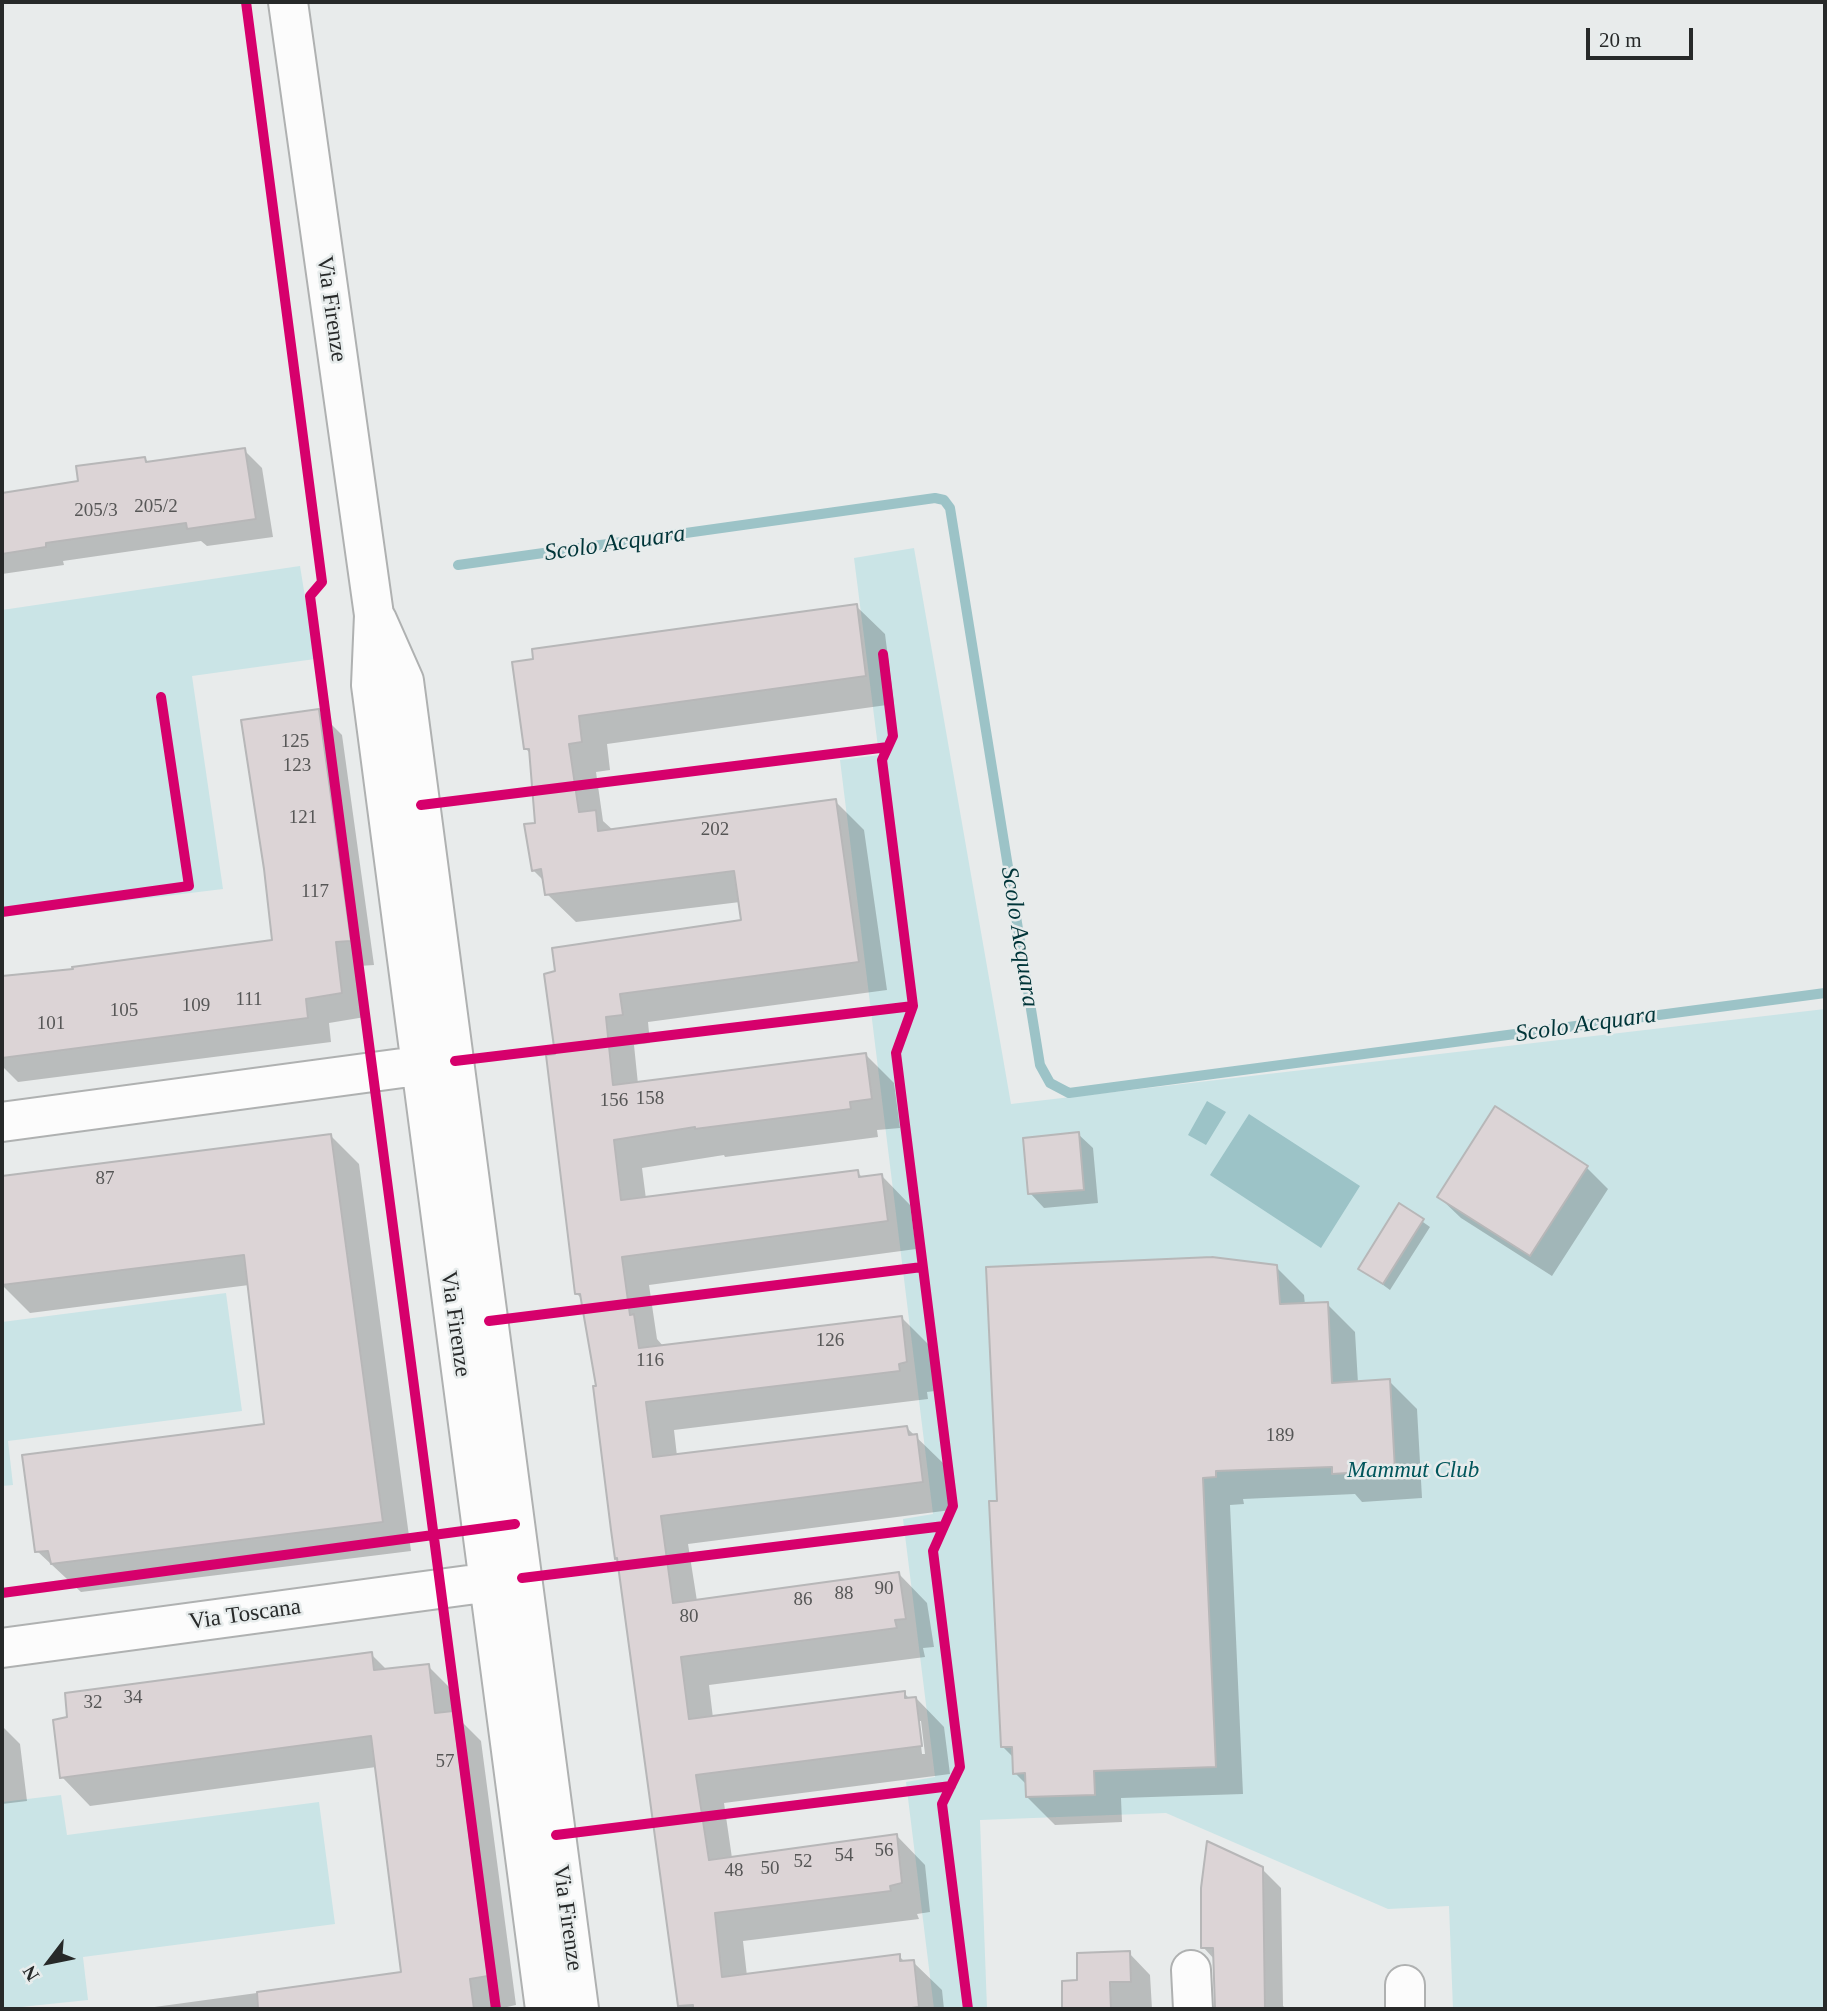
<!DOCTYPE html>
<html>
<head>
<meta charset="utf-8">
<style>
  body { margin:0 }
  #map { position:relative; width:1827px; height:2011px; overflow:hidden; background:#e8ebeb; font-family:"Times New Roman",serif }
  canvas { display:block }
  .frame { position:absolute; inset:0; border:4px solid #272929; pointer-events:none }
  .north { position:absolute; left:14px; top:1927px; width:70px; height:70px; -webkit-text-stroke:5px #e7ecec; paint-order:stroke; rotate:238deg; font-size:19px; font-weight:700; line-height:28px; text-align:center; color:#272929 }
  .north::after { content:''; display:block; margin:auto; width:24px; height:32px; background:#272929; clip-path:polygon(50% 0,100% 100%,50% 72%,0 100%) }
  .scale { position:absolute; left:1586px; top:28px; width:107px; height:32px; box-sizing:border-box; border:4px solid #272929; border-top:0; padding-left:9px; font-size:21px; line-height:24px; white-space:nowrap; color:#272929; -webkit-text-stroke:5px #e7ecec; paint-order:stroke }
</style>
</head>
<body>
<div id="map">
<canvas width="1827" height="2011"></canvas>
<div class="frame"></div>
<div class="north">N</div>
<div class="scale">20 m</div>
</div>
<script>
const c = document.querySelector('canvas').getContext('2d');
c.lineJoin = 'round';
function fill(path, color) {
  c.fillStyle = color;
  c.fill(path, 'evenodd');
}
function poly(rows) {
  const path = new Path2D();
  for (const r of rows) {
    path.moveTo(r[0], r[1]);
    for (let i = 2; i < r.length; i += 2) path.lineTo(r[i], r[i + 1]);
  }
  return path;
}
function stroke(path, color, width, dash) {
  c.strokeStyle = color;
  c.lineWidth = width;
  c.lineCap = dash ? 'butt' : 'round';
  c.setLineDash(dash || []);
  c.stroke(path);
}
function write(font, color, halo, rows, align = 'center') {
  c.font = font + ' "Times New Roman",serif';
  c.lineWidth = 5;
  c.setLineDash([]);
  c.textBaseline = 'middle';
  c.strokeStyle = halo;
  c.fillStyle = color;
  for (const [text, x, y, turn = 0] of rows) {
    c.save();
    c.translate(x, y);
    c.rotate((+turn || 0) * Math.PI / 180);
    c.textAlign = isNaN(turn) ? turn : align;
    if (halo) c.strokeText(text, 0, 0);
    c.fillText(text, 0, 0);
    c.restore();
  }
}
const green = poly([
  [914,548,1011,1104,1825,1009,1825,2009,1453,2009,1449,1906,1388,1909,1166,1813,980,1820,987,2009,934,2009,906,1782,935,1777,903,1519,933,1514,840,760,879,755,854,558],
  [300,566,315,659,192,676,223,889,2,916,2,610],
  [226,1293,242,1411,8,1441,13,1485,2,1486,2,1322],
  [61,1795,67,1835,319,1802,335,1924,83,1957,88,2000,2,2009,2,1802]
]);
const water = poly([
  [1207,1101,1226,1112,1206,1145,1188,1135],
  [1249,1114,1360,1186,1321,1248,1210,1175]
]);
const shadow = poly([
  [244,450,262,468,273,537,207,546,201,541,63,561,64,565,2,574,2,495,80,482,144,458,149,463],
  [856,606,885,634,894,704,607,744,610,770,596,772,603,821,614,831,835,801,864,830,887,990,648,1022,650,1043,634,1045,638,1084,865,1054,894,1083,900,1128,877,1130,878,1137,725,1157,724,1155,642,1168,646,1199,857,1172,863,1178,882,1176,910,1205,916,1249,649,1285,657,1339,663,1346,901,1317,930,1346,935,1391,927,1392,928,1399,674,1430,677,1456,907,1428,945,1465,951,1510,688,1544,697,1601,899,1574,927,1603,934,1647,923,1648,925,1657,709,1685,713,1718,904,1693,910,1699,916,1698,944,1727,950,1774,724,1803,732,1858,897,1836,925,1865,930,1912,917,1914,919,1919,743,1941,747,1976,899,1956,906,1963,913,1962,942,1990,944,2009,680,2009,598,1387,582,1299,577,1294,557,1055,546,975,743,922,740,902,576,922,547,894,545,882,533,870,537,824,532,755,526,749,514,664],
  [918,1721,921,1721,925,1754,922,1754],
  [318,711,342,735,374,965,359,966,365,1017,329,1023,331,1042,18,1082,2,1066,2,978,75,971,274,941],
  [1078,1134,1093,1148,1098,1203,1044,1208,1030,1193],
  [330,1135,359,1164,411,1551,81,1592,37,1551,266,1426,249,1285,30,1313,2,1285,2,1177],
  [1586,1167,1608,1189,1552,1276,1461,1218,1439,1197],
  [1399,1205,1430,1227,1390,1290,1360,1268],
  [1276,1267,1304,1295,1305,1305,1327,1304,1355,1332,1358,1383,1389,1381,1417,1409,1422,1498,1362,1502,1355,1494,1243,1499,1244,1504,1230,1505,1243,1794,1121,1798,1122,1822,1055,1825,1027,1797,1027,1785,1015,1773,1014,1758,1002,1746,999,1502],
  [371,1654,388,1671,428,1666,457,1695,460,1720,481,1741,516,2005,498,2009,140,2009,403,1973,376,1767,90,1806,62,1777],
  [2,1726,20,1744,27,1801,2,1804],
  [1262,1869,1281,1888,1283,2006,1286,2009,1216,2009,1215,1960,1203,1947],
  [1129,1953,1150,1975,1152,2009,1064,2009,1063,1982,1078,1982]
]);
const stream = poly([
  [458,565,935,498,944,500,950,508,1040,1065,1050,1083,1069,1093,1825,993]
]);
const building = poly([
  [245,448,256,519,187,529,186,523,46,543,46,547,2,554,2,493,78,481,76,466,145,457,146,462,245,448],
  [857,604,866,676,579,716,582,742,569,744,579,812,596,810,598,831,836,799,859,962,620,994,623,1015,606,1017,613,1085,866,1053,872,1099,850,1102,851,1109,695,1129,695,1127,614,1140,621,1200,858,1170,859,1177,882,1174,888,1221,622,1257,630,1315,634,1314,639,1348,902,1316,907,1362,899,1364,900,1371,646,1402,653,1457,907,1426,909,1435,917,1434,923,1482,661,1516,673,1603,899,1572,906,1619,895,1620,897,1628,681,1657,689,1719,905,1691,905,1698,916,1697,922,1746,696,1775,709,1860,897,1834,902,1883,890,1886,891,1891,715,1913,722,1977,900,1954,900,1961,914,1960,919,2007,904,2009,693,2009,693,2005,678,2006,617,1558,615,1559,611,1530,593,1386,596,1386,580,1294,575,1294,546,1055,555,1054,544,974,555,971,552,948,741,920,734,871,545,895,541,869,532,871,524,824,535,823,529,749,524,749,512,662,533,659,532,649,857,604],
  [319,709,351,941,336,942,342,993,306,999,308,1018,2,1058,2,976,73,969,72,967,272,940,264,869,241,720,319,709],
  [1495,1106,1588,1166,1530,1256,1437,1197,1495,1106],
  [1079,1132,1084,1190,1028,1194,1023,1138,1079,1132],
  [331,1134,383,1522,51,1564,48,1551,35,1552,22,1455,264,1424,244,1255,2,1285,2,1176,331,1134],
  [1399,1203,1424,1219,1383,1284,1358,1269,1399,1203],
  [1212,1257,1277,1265,1280,1304,1328,1302,1332,1383,1390,1379,1395,1470,1332,1474,1332,1467,1216,1471,1216,1477,1203,1478,1216,1767,1094,1771,1095,1795,1026,1797,1025,1773,1013,1774,1012,1747,1001,1747,989,1501,997,1501,986,1267,1212,1257],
  [372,1652,374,1670,429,1664,435,1713,453,1711,488,1976,470,1979,474,2009,258,2009,257,1992,401,1972,371,1736,60,1778,53,1720,67,1717,65,1693,372,1652],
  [1207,1841,1263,1867,1265,2009,1215,2009,1213,1948,1201,1948,1201,1888,1207,1841],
  [1130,1951,1131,1982,1110,1982,1111,2009,1062,2009,1062,1981,1077,1980,1077,1953,1130,1951]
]);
const minor = poly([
  [288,2,374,615,371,685,545,2009],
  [377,620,404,681,579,2009],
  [2,1122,447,1062],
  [2,1648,513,1579],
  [1191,1970,1193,2009],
  [1405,1985,1405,2009]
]);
const cycleway = poly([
  [246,2,322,582,310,596,496,2009],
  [883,654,893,736,882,760,913,1006,896,1053,953,1506,933,1551,960,1767,942,1804,968,2009],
  [421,805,888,747],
  [2,912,189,886,161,697],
  [455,1061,913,1006],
  [489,1321,922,1267],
  [522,1578,944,1526],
  [2,1593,515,1524],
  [556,1835,951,1786]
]);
const numberNames = [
  ["205/2",156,507],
  ["205/3",96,511],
  ["125",295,742],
  ["123",297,766],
  ["121",303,818],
  ["202",715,830],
  ["117",315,892],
  ["111",249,1000],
  ["109",196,1006],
  ["105",124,1011],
  ["101",51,1024],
  ["158",650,1099],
  ["156",614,1101],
  ["87",105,1179],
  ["126",830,1341],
  ["116",650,1361],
  ["189",1280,1436],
  ["90",884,1589],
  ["88",844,1594],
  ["86",803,1600],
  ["80",689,1617],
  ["34",133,1698],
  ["32",93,1703],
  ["57",445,1762],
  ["56",884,1851],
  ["54",844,1856],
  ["52",803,1862],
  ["50",770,1869],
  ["48",734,1871]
];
const streetNames = [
  ["Via Firenze",331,309,82],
  ["Via Firenze",455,1324,82],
  ["Via Toscana",245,1615,-8],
  ["Via Firenze",567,1918,82]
];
const parkNames = [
  ["Mammut Club",1413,1471]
];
const waterNames = [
  ["Scolo Acquara",615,544,-8],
  ["Scolo Acquara",1019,937,81],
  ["Scolo Acquara",1586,1025,-8]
];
fill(green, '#cae4e6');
fill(water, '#9cc3c7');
fill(shadow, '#0003');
stroke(stream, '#9cc3c7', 10);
fill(building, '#dcd4d6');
stroke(building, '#b7b7b8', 2);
stroke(minor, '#afb1b1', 42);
stroke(minor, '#fcfcfc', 38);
stroke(cycleway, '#d6006c', 10);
write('19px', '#565656', null, numberNames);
write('23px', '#272929', '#e7ecec', streetNames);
write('italic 23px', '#00565c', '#e7ecec', parkNames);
write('italic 24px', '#003539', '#e7ecec', waterNames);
</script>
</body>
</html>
